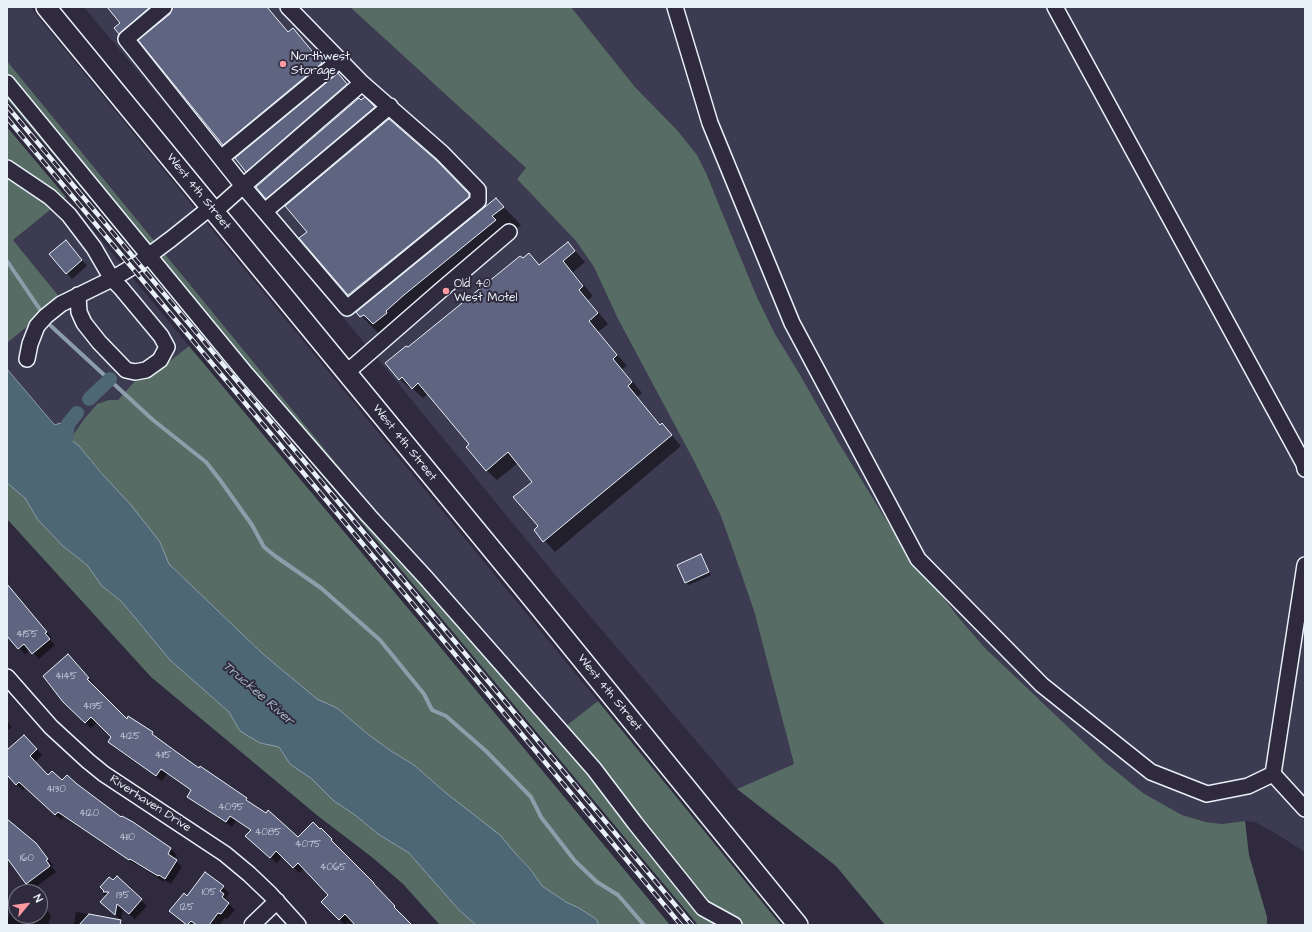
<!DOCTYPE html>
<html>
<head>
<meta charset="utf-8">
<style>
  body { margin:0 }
  #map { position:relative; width:1312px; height:932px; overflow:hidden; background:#2f2a3d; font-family:"Architects Daughter",sans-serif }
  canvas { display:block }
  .frame { position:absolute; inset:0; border:8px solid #e8f1f8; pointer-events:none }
  .north { position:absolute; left:8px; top:884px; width:40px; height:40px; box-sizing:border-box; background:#2f2a3d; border:1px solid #797a88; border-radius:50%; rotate:61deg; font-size:11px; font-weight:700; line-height:16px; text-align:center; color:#e8f1f8 }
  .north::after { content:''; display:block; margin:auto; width:14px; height:18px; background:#ff9aa2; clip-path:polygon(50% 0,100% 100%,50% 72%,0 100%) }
</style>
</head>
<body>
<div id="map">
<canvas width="1312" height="932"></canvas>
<div class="frame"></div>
<div class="north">N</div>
</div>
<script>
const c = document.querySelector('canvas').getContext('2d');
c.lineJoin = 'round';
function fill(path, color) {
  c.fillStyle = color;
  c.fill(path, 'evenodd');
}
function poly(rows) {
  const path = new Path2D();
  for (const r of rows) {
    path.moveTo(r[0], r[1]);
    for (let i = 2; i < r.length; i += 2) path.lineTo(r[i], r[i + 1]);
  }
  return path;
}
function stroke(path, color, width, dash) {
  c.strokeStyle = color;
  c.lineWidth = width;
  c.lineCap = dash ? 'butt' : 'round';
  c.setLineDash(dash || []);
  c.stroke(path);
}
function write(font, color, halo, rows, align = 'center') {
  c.font = font + ' "Architects Daughter",sans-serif';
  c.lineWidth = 4;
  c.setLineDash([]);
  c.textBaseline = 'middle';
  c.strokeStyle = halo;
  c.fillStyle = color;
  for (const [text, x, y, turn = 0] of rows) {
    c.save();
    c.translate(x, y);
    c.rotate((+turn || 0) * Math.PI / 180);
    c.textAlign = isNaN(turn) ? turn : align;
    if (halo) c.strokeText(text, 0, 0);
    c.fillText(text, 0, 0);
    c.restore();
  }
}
const built = poly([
  [7,7,30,7,598,701,558,734,7,61],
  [84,7,350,7,526,168,517,179,576,241,594,267,618,319,694,461,720,514,732,547,754,611,794,764,737,789,561,582,392,376],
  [571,7,1305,7,1305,852,1275,833,1255,822,1245,821,1222,824,1206,822,1182,815,1143,793,1106,763,984,647,959,618,928,578,890,526,837,440,799,373,775,334,757,297,719,205,707,175,677,130,635,87],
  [66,197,189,346,161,368,135,381,118,400,109,400,97,404,85,418,70,439,65,437,7,369,7,343,61,299,13,240]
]);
const green = poly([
  [350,7,571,7,635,87,677,130,697,155,707,175,719,205,757,297,775,334,799,373,837,440,890,526,928,578,959,618,984,647,1106,763,1143,793,1182,815,1206,822,1222,824,1245,821,1249,855,1267,917,1267,925,885,925,836,866,737,789,794,764,754,611,732,547,720,514,694,461,618,319,594,267,576,241,517,179,526,168],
  [7,61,557,733,598,701,781,925,698,925,7,99],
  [7,127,66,197,13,240,61,299,7,343],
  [189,346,432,637,670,925,599,925,596,919,579,908,566,902,542,886,531,870,515,853,446,793,414,765,391,751,369,735,337,708,317,699,263,654,169,564,160,542,79,446,70,439,85,418,97,404,109,400,118,400,135,381,161,368],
  [7,483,25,498,38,520,63,546,87,565,102,586,122,602,170,660,229,712,240,731,260,742,279,747,290,764,312,779,334,801,355,815,378,834,409,853,459,910,476,925,440,925,403,884,373,858,318,816,151,677,7,519]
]);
const water = poly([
  [7,369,52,422,55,425,60,423,65,428,65,437,70,439,79,446,103,475,131,505,160,542,169,564,263,654,317,699,337,708,369,735,391,751,414,765,446,793,500,835,515,853,531,870,542,886,566,902,579,908,596,919,599,925,476,925,459,910,409,853,378,834,355,815,334,801,312,779,290,764,279,747,260,743,240,731,229,712,170,660,122,602,102,586,87,565,63,546,38,520,25,498,7,483,7,369]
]);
const shadow = poly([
  [108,7,172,7,168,9,129,42,120,33,121,23],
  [174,7,259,7,268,10,289,33,302,39,330,73,233,153,224,144,171,14],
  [338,75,355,94,256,180,247,171],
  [365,99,384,116,275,207,266,198],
  [435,160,478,204,358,304,300,238],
  [496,199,521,225,509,235,513,239,422,313,379,334,358,312],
  [568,243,585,262,573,272,593,296,588,300,608,324,598,332,627,366,622,369,642,393,637,397,661,425,662,424,681,446,555,552,535,530,540,526,533,482,518,463,497,480,486,470,470,445,428,394,423,398,412,388,410,389,400,379,408,349,529,254,540,266],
  [71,247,87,266,72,279,67,273],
  [700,556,703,558,711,575,689,585,686,583,678,566],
  [7,579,9,582,7,584,52,638,50,640,55,645,39,659,30,650,25,654,7,634],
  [74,662,94,684,93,685,127,720,152,733,177,754,247,799,252,805,298,838,321,830,337,845,336,846,400,912,399,913,410,925,351,925,348,922,345,925,322,902,329,895,304,868,299,873,283,856,277,863,253,842,251,831,236,821,232,827,194,802,188,797,192,791,167,774,162,781,115,748,109,742,113,737,98,722,91,728,64,701],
  [7,721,12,727,7,731],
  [30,742,42,755,35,762,48,777,62,782,121,819,133,823,171,849,177,855,174,859,182,867,171,884,165,880,164,882,137,864,136,865,64,817,61,820,26,787,23,790,17,785,7,774,7,752],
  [7,821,35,843,53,865,51,866,56,872,33,889,9,859,7,862],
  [117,878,147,906,135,919,123,909,121,920,107,907,106,897,103,894],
  [223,887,229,893,226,898,229,901,228,903,235,910,227,919,225,918,219,925,187,925,171,911,187,897],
  [16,900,16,916,40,916,40,907,45,909,51,915,48,925,7,925,7,921],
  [76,912,114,919,120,925,74,925]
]);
const stream = poly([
  [7,261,41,311],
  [51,326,153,420,206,462,220,480,252,525,264,547,275,556,321,588,380,640,424,694,432,710,446,716,486,751,531,797,541,817,575,861,597,882,618,895,644,925]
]);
const canal = poly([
  [89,399,110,379],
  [59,454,65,446,68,424,77,413]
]);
const building = poly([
  [107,7,150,7,119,34,114,28,120,23,107,7],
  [173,7,267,7,288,32,293,28,322,63,223,145,138,40,170,14,173,7],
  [338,73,347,84,246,172,235,158,338,73],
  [365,97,375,107,266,199,256,187,359,98,361,100,365,97],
  [389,119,436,160,469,194,469,197,348,295,299,238,307,232,285,206,389,119],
  [496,198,504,207,492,216,496,220,404,295,386,311,387,313,373,324,364,315,360,317,356,312,496,198],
  [66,240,82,260,66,274,49,254,66,240],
  [568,242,575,251,563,261,583,286,579,290,598,313,589,321,617,355,613,359,632,382,628,386,660,425,662,423,672,435,543,542,534,530,538,526,513,497,532,482,508,452,486,471,466,447,469,444,418,383,412,389,402,377,399,380,385,363,406,346,408,347,520,256,523,258,529,253,539,265,568,242],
  [701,554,709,572,685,583,677,565,701,554],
  [7,584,47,632,45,633,50,639,32,654,24,644,18,649,7,636,7,584],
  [68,654,89,678,87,679,127,719,128,716,153,732,152,734,178,753,199,768,200,766,247,798,246,800,266,813,268,810,298,837,313,822,320,829,321,828,332,839,331,840,374,883,374,884,395,906,394,907,412,925,355,925,345,914,339,920,321,902,328,895,298,863,293,868,276,851,270,858,245,836,251,830,230,816,226,822,187,797,191,790,161,769,156,776,108,742,111,737,91,717,85,723,63,702,43,676,68,654],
  [24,735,37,749,30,756,48,775,52,771,62,780,67,775,77,784,121,817,122,816,133,822,171,848,168,854,177,860,165,879,159,875,158,876,130,859,129,860,58,812,55,815,19,782,16,785,7,775,7,750,24,735],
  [7,819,36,843,48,859,46,860,50,866,26,884,7,858,7,819],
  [205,872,224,886,220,891,224,894,222,897,229,903,221,914,218,913,209,925,197,925,191,921,187,925,169,911,184,893,187,896,205,872],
  [117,876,142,899,129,914,117,904,115,915,100,902,109,892,103,892,104,891,100,887,109,877,113,880,117,876],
  [89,914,121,920,120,925,79,925,89,914]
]);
const minor = poly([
  [164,7,126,39,243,186,362,83],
  [675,7,710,123,792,323,918,559,1042,685,1151,772,1207,794,1248,786,1273,774],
  [1055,7,1304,464,1305,469],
  [7,83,246,374,369,516,426,578,594,769,635,823,703,908,734,925],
  [221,158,340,60],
  [7,168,50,197,69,215,94,248,112,279,121,288,161,336,167,347,160,360,146,370,135,372,126,370,99,342,84,323,79,312,78,295],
  [265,211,390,106],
  [214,212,243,186,347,308,478,201,478,190,442,153,362,83,288,7],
  [27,359,30,344,37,326,46,316,61,304,112,279,139,263,171,239,211,207],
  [346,373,440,291,509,232],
  [7,677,51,727,88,761,104,774,225,854,249,874,270,894,298,925],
  [1273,774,1305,565],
  [1273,774,1305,809],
  [252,925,277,901]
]);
const major = poly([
  [46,7,536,603,798,925]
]);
const rail = poly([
  [7,106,692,925],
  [7,118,681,925]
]);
const markers = [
  [283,64,4,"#ff9aa2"],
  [446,291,4,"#ff9aa2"]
];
const numberNames = [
  ["4155",27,635],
  ["4145",66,677],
  ["4135",93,707],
  ["4125",130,737],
  ["4115",163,756],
  ["4130",56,790],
  ["4095",231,808],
  ["4120",89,814],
  ["4085",268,833],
  ["4110",127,838],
  ["4075",308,845],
  ["160",27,859],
  ["4065",333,868],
  ["105",209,893],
  ["135",123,896],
  ["125",187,908]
];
const poiNames = [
  ["Northwest",291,57],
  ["Storage",291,71],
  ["Old 40",454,284],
  ["West Motel",454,298]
];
const streetNames = [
  ["West 4th Street",198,192,51],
  ["West 4th Street",404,443,51],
  ["West 4th Street",609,693,51],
  ["Riverhaven Drive",150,804,33]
];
const waterNames = [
  ["Truckee River",258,694,41]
];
fill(built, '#3d3b51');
fill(green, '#586c66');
fill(water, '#4d6775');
stroke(water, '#8b9ea9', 1);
fill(shadow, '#0007');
stroke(stream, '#8b9ea9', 4);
stroke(canal, '#4d6775', 14);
fill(building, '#5f6481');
stroke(building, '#e8f1f8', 1);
stroke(minor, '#e8f1f8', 18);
stroke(major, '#e8f1f8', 22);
stroke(minor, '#2f2a3d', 15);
stroke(major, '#2f2a3d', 19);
stroke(rail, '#e8f1f8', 4.5);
stroke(rail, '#2f2a3d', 3, [9]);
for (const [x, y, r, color] of markers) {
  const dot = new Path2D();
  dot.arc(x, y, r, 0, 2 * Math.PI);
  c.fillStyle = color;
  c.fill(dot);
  stroke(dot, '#2f2a3d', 1.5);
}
write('10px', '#c6ceda', null, numberNames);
write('12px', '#e8f1f8', '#2f2a3d', poiNames, 'left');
write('12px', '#e8f1f8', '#2f2a3d', streetNames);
write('italic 13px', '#aabac4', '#2f2a3d', waterNames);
</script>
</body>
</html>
